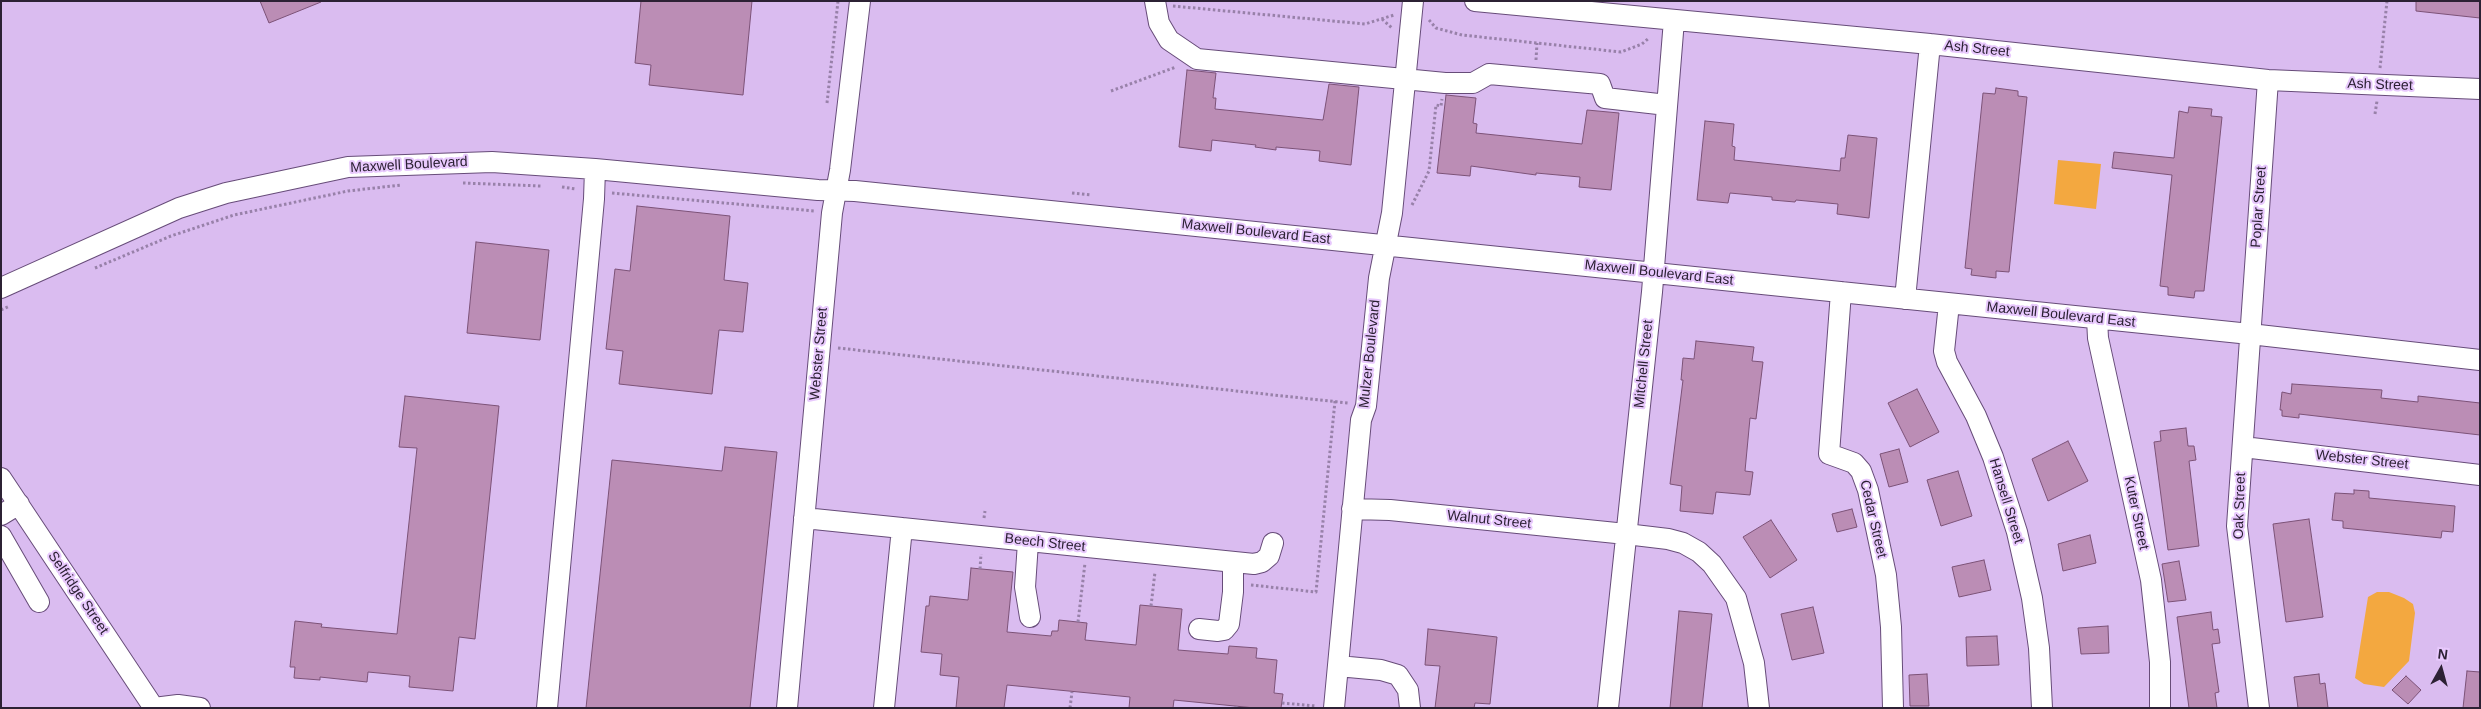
<!DOCTYPE html>
<html>
<head>
<meta charset="utf-8">
<style>
  body { margin:0 }
  #map { position:relative; width:2481px; height:709px; overflow:hidden; background:#dabcf0; font-family:Arial,sans-serif }
  canvas { display:block }
  .frame { position:absolute; inset:0; border:2px solid #2c2134; pointer-events:none }
  .north { position:absolute; left:2416px; top:644px; width:50px; height:50px; -webkit-text-stroke:4px #e8c9fd; paint-order:stroke; rotate:7deg; font-size:14px; font-weight:700; line-height:20px; text-align:center; color:#2c2134 }
  .north::after { content:''; display:block; margin:auto; width:18px; height:22px; background:#2c2134; clip-path:polygon(50% 0,100% 100%,50% 72%,0 100%) }
</style>
</head>
<body>
<div id="map">
<canvas width="2481" height="709"></canvas>
<div class="frame"></div>
<div class="north">N</div>
</div>
<script>
const c = document.querySelector('canvas').getContext('2d');
c.lineJoin = 'round';
function fill(path, color) {
  c.fillStyle = color;
  c.fill(path, 'evenodd');
}
function poly(rows) {
  const path = new Path2D();
  for (const r of rows) {
    path.moveTo(r[0], r[1]);
    for (let i = 2; i < r.length; i += 2) path.lineTo(r[i], r[i + 1]);
  }
  return path;
}
function stroke(path, color, width, dash) {
  c.strokeStyle = color;
  c.lineWidth = width;
  c.lineCap = dash ? 'butt' : 'round';
  c.setLineDash(dash || []);
  c.stroke(path);
}
function write(font, color, halo, rows, align = 'center') {
  c.font = font + ' Arial,sans-serif';
  c.lineWidth = 4;
  c.setLineDash([]);
  c.textBaseline = 'middle';
  c.strokeStyle = halo;
  c.fillStyle = color;
  for (const [text, x, y, turn = 0] of rows) {
    c.save();
    c.translate(x, y);
    c.rotate((+turn || 0) * Math.PI / 180);
    c.textAlign = isNaN(turn) ? turn : align;
    if (halo) c.strokeText(text, 0, 0);
    c.fillText(text, 0, 0);
    c.restore();
  }
}
const green = poly([
  [2058,160,2101,164,2096,209,2054,204],
  [2377,592,2389,592,2404,598,2413,604,2415,613,2409,661,2384,687,2364,684,2355,678,2368,597]
]);
const building = poly([
  [260,1,321,1,321,2,269,23,260,1],
  [641,1,752,1,743,95,649,85,651,65,635,63,641,1],
  [2416,1,2480,1,2480,18,2416,11,2416,1],
  [1187,70,1216,73,1213,98,1216,98,1215,109,1323,120,1329,84,1359,87,1351,165,1319,161,1320,151,1276,147,1276,150,1255,147,1256,145,1212,140,1211,151,1179,147,1187,70],
  [1996,88,2018,91,2018,96,2027,97,2009,272,1996,271,1996,278,1971,275,1972,269,1965,268,1983,93,1995,94,1996,88],
  [1446,95,1476,98,1473,123,1477,124,1476,133,1582,144,1587,110,1619,113,1611,190,1579,187,1580,177,1536,173,1536,175,1471,166,1470,176,1437,173,1446,95],
  [2189,107,2212,109,2211,116,2222,117,2204,291,2195,291,2194,298,2168,295,2168,287,2160,286,2172,175,2112,168,2114,152,2174,158,2179,111,2188,113,2189,107],
  [1705,121,1734,124,1732,146,1735,147,1734,160,1840,171,1841,158,1845,158,1848,135,1877,138,1869,218,1837,214,1838,204,1796,200,1795,202,1772,200,1772,197,1730,193,1728,203,1697,200,1705,121],
  [637,206,730,216,724,280,748,283,743,332,719,330,712,394,619,384,623,351,606,349,615,269,630,271,637,206],
  [476,242,549,250,540,340,467,333,476,242],
  [1696,341,1754,347,1752,361,1763,362,1756,419,1750,418,1745,471,1753,472,1750,495,1716,492,1713,514,1680,511,1682,486,1670,484,1683,380,1681,380,1683,358,1694,359,1696,341],
  [2292,384,2382,390,2381,398,2418,402,2418,396,2480,403,2480,435,2299,414,2299,418,2282,416,2282,410,2280,410,2282,392,2291,394,2292,384],
  [1917,389,1939,432,1910,447,1888,403,1917,389],
  [405,396,499,406,475,639,459,637,453,691,409,687,410,676,368,672,367,682,320,677,320,680,294,678,295,667,290,667,295,621,322,624,321,627,397,634,417,448,399,447,405,396],
  [2186,428,2188,446,2194,446,2196,460,2189,461,2199,546,2168,550,2154,442,2161,441,2160,431,2186,428],
  [2068,441,2088,481,2048,501,2032,459,2068,441],
  [725,447,777,452,750,708,586,708,612,460,722,471,725,447],
  [1899,449,1908,482,1889,487,1880,454,1899,449],
  [1958,471,1972,516,1941,526,1927,480,1958,471],
  [2354,490,2369,491,2369,498,2455,506,2453,532,2442,531,2441,538,2343,528,2343,521,2332,520,2335,493,2354,494,2354,490],
  [1852,509,1857,527,1837,532,1832,514,1852,509],
  [2309,519,2323,617,2286,622,2273,524,2309,519],
  [1771,520,1797,560,1770,578,1743,537,1771,520],
  [2090,535,2096,563,2063,571,2058,544,2090,535],
  [1984,560,1991,590,1959,597,1952,567,1984,560],
  [2179,561,2186,600,2168,602,2162,564,2179,561],
  [971,568,1013,572,1007,632,1051,636,1052,631,1058,631,1059,620,1087,623,1085,640,1136,645,1140,605,1182,609,1178,650,1228,654,1229,646,1257,648,1256,658,1277,660,1274,693,1283,694,1281,708,1255,708,1174,700,1173,708,1129,708,1130,697,1007,685,1004,708,956,708,959,677,940,675,942,654,921,652,926,606,929,606,930,596,968,600,971,568],
  [1813,607,1824,653,1792,660,1781,614,1813,607],
  [1679,611,1712,614,1702,708,1670,708,1679,611],
  [2211,612,2213,630,2218,629,2220,643,2212,644,2219,692,2215,693,2217,708,2189,708,2177,617,2211,612],
  [2108,626,2109,653,2081,654,2078,628,2108,626],
  [1428,629,1497,637,1490,704,1475,703,1474,708,1435,708,1440,666,1425,665,1428,629],
  [1997,636,1999,665,1967,666,1966,637,1997,636],
  [2467,671,2480,672,2480,708,2463,708,2467,671],
  [1927,674,1929,706,1910,706,1909,675,1927,674],
  [2319,674,2320,684,2325,683,2328,708,2298,708,2294,677,2319,674],
  [2406,676,2421,690,2408,704,2392,690,2406,676]
]);
const path = poly([
  [1173,6,1365,24,1394,15],
  [1382,19,1393,29],
  [1429,20,1436,28,1462,35,1621,52,1642,44,1649,38],
  [1536,60,1537,43],
  [2380,68,2387,1],
  [1111,91,1176,67],
  [827,103,838,1],
  [2375,114,2377,101],
  [463,183,541,186],
  [562,187,576,189],
  [612,193,815,211],
  [1072,193,1091,195],
  [1412,205,1429,171,1436,105,1441,106,1442,99],
  [95,268,171,236,234,215,348,191,401,185],
  [1,310,10,306],
  [838,348,1348,403],
  [984,518,985,511],
  [980,569,981,554],
  [1251,585,1316,592,1335,401],
  [1151,606,1155,572],
  [1078,622,1085,563],
  [1282,703,1316,706],
  [1070,708,1072,692],
  [1236,708,1236,706]
]);
const minor = poly([
  [1155,1,1159,23,1169,40,1197,59,1445,83,1473,83,1489,74,1600,84,1605,98,1667,105],
  [1475,1,1930,44,2268,80,2480,89],
  [1,288,179,208,226,193,348,167,492,162,595,169,818,190,855,191,2250,334,2480,360],
  [1841,292,1829,454,1854,463,1861,471,1868,490,1886,575,1891,627,1893,708],
  [1905,299,1930,44],
  [1949,304,1944,351,1947,362,1976,416,1993,457,2017,532,2032,598,2039,648,2042,708],
  [2097,319,2098,338,2151,580,2160,662,2160,708],
  [2243,447,2480,475],
  [1,478,154,708],
  [1352,509,1390,510,1626,534,1668,539,1683,543,1699,552,1712,564,1736,598,1754,663,1759,708],
  [1,515,19,504],
  [804,518,1254,564,1262,562,1269,556,1273,543],
  [1,536,39,602],
  [1028,542,1025,587,1030,617],
  [1199,629,1218,631,1224,630,1229,624,1233,592,1233,562],
  [1338,666,1381,670,1398,675,1408,690,1410,708],
  [154,708,178,705,200,708],
  [547,708,594,199,595,169],
  [787,708,832,213,840,170,860,1],
  [884,708,902,528],
  [1334,708,1361,420,1366,406,1379,278,1392,213,1413,1],
  [1608,708,1652,292,1674,20],
  [2259,708,2237,526,2268,80]
]);
const streetNames = [
  ["Ash Street",1977,49,6],
  ["Ash Street",2380,85,2],
  ["Maxwell Boulevard",409,165,-3],
  ["Poplar Street",2259,207,-86],
  ["Maxwell Boulevard East",1256,232,6],
  ["Maxwell Boulevard East",1659,273,6],
  ["Maxwell Boulevard East",2061,315,6],
  ["Webster Street",819,354,-85],
  ["Mulzer Boulevard",1370,354,-84],
  ["Mitchell Street",1644,364,-84],
  ["Webster Street",2362,460,6],
  ["Hansell Street",2006,501,73],
  ["Oak Street",2240,506,-88],
  ["Kuter Street",2136,513,78],
  ["Cedar Street",1873,519,77],
  ["Walnut Street",1489,520,6],
  ["Beech Street",1045,543,6],
  ["Selfridge Street",78,593,56]
];
fill(green, '#f3a840');
fill(building, '#bb8db5');
stroke(building, '#7c5277', 1);
stroke(minor, '#674c79', 22);
stroke(path, '#9881a9', 3, [2.5, 2.5]);
stroke(minor, '#fff', 20);
write('14px', '#2c2134', '#e8c9fd', streetNames);
</script>
</body>
</html>
